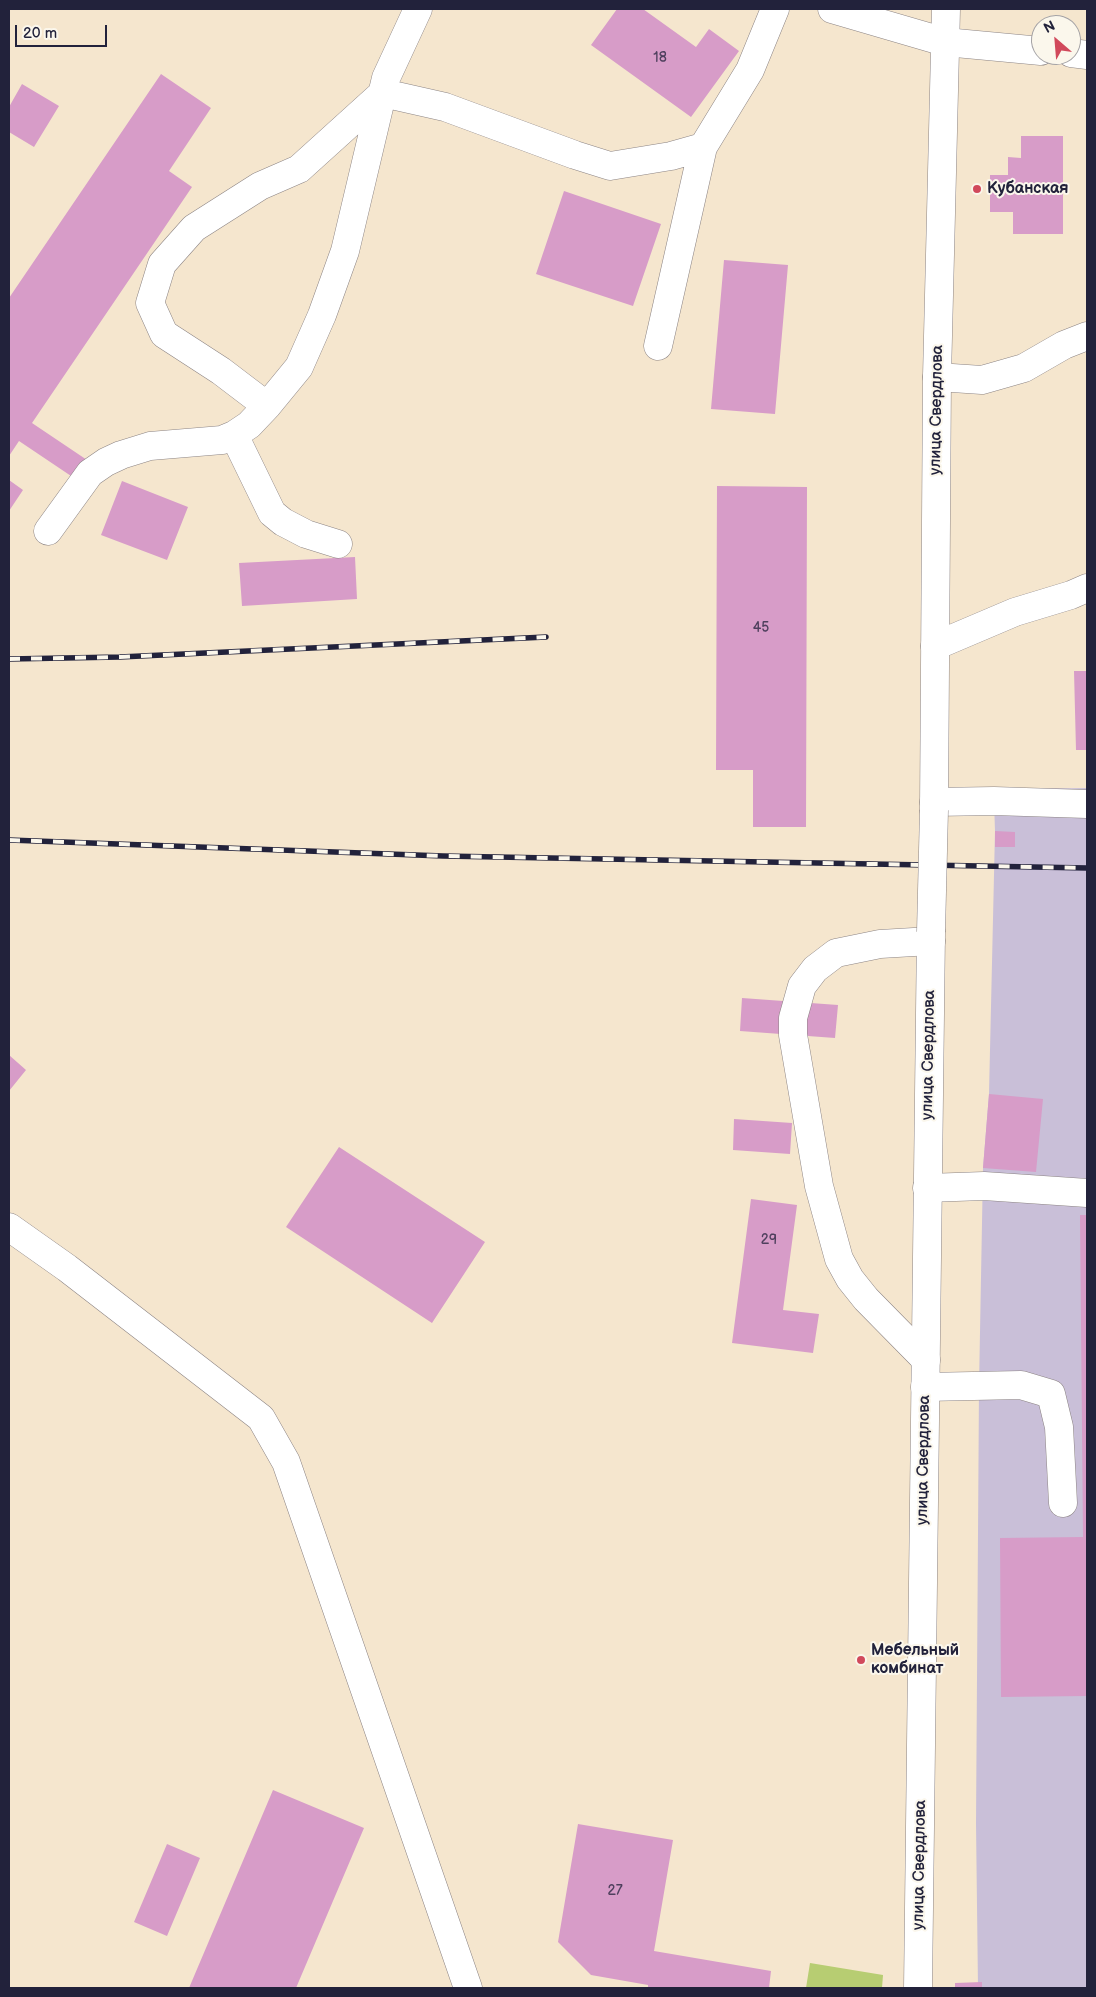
<!DOCTYPE html>
<html>
<head>
<meta charset="utf-8">
<style>
  body { margin:0 }
  #map { position:relative; width:1096px; height:1997px; overflow:hidden; background:#f5e6ce; font-family:"Balsamiq Sans",sans-serif }
  canvas { display:block }
  .frame { position:absolute; inset:0; border:10px solid #22223b; pointer-events:none }
  .north { position:absolute; left:1031px; top:15px; width:50px; height:50px; box-sizing:border-box; background:#fbf7ec; border:1px solid #a4a2a5; border-radius:50%; rotate:333deg; font-size:14px; font-weight:700; line-height:20px; text-align:center; color:#22223b }
  .north::after { content:''; display:block; margin:auto; width:18px; height:22px; background:#d1495b; clip-path:polygon(50% 0,100% 100%,50% 72%,0 100%) }
  .scale { position:absolute; left:15px; top:25px; width:92px; height:22px; box-sizing:border-box; border:2px solid #22223b; border-top:0; padding-left:6px; font-size:15px; line-height:18px; white-space:nowrap; color:#22223b; -webkit-text-stroke:4px #fbf7ec; paint-order:stroke }
</style>
</head>
<body>
<div id="map">
<canvas width="1096" height="1997"></canvas>
<div class="frame"></div>
<div class="north">N</div>
<div class="scale">20 m</div>
</div>
<script>
const c = document.querySelector('canvas').getContext('2d');
c.lineJoin = 'round';
function fill(path, color) {
  c.fillStyle = color;
  c.fill(path, 'evenodd');
}
function poly(rows) {
  const path = new Path2D();
  for (const r of rows) {
    path.moveTo(r[0], r[1]);
    for (let i = 2; i < r.length; i += 2) path.lineTo(r[i], r[i + 1]);
  }
  return path;
}
function stroke(path, color, width, dash) {
  c.strokeStyle = color;
  c.lineWidth = width;
  c.lineCap = dash ? 'butt' : 'round';
  c.setLineDash(dash || []);
  c.stroke(path);
}
function write(font, color, halo, rows, align = 'center') {
  c.font = font + ' "Balsamiq Sans",sans-serif';
  c.lineWidth = 4;
  c.setLineDash([]);
  c.textBaseline = 'middle';
  c.strokeStyle = halo;
  c.fillStyle = color;
  for (const [text, x, y, turn = 0] of rows) {
    c.save();
    c.translate(x, y);
    c.rotate((+turn || 0) * Math.PI / 180);
    c.textAlign = isNaN(turn) ? turn : align;
    if (halo) c.strokeText(text, 0, 0);
    c.fillText(text, 0, 0);
    c.restore();
  }
}
const industrial = poly([
  [1087,788,1087,1988,978,1988,976,1823,979,1387,983,1168,989,1094,995,831,994,801,995,789]
]);
const green = poly([
  [810,1963,883,1975,882,1988,806,1988]
]);
const building = poly([
  [617,9,643,9,696,47,709,29,739,51,691,117,591,45],
  [161,74,211,108,169,171,192,187,32,423,90,462,77,480,19,441,9,456,9,298],
  [22,84,59,106,34,147,9,132,9,107],
  [1021,136,1063,136,1063,234,1013,234,1013,212,990,212,990,175,1008,175,1008,157,1021,158],
  [564,191,661,224,633,306,536,274],
  [724,260,788,265,775,414,711,409],
  [9,480,23,490,9,511],
  [122,481,188,507,167,560,101,535],
  [717,486,807,487,806,827,753,827,753,770,716,770],
  [355,557,357,599,242,606,239,563],
  [1074,671,1087,671,1087,750,1076,750],
  [995,831,1015,832,1015,847,995,847],
  [742,998,838,1005,835,1038,740,1031],
  [9,1055,26,1070,9,1091],
  [989,1094,1043,1099,1036,1172,983,1168],
  [734,1119,792,1123,790,1154,733,1150],
  [339,1147,485,1242,432,1323,286,1227],
  [751,1199,797,1205,783,1310,819,1314,813,1353,732,1343],
  [1080,1215,1087,1215,1087,1696,1001,1697,1000,1538,1083,1537],
  [273,1790,364,1828,296,1988,189,1988],
  [578,1824,673,1840,654,1951,771,1971,769,1988,648,1988,648,1985,591,1975,558,1942],
  [167,1844,200,1858,167,1936,134,1922],
  [982,1982,982,1988,955,1988,955,1983]
]);
const minor = poly([
  [832,9,945,42,1041,51],
  [1071,53,1087,55],
  [658,346,703,147,750,70,775,9],
  [937,377,982,380,1024,368,1064,345,1087,336],
  [267,406,221,371,164,334,150,303,162,264,194,228,260,186,299,169,383,93,445,107,575,155,610,166,671,156,703,147],
  [234,435,272,513,283,522,306,534,338,544],
  [48,531,90,473,106,462,121,455,150,446,222,440,234,435,249,425,267,406,299,367,322,315,345,251,386,78,418,9],
  [935,646,1015,612,1071,595,1087,588],
  [934,802,994,801,1087,804],
  [927,1188,984,1186,1087,1193],
  [9,1227,67,1268,261,1418,286,1462,468,1988],
  [926,1360,866,1299,850,1279,839,1259,819,1186,793,1035,793,1018,802,986,815,969,836,953,880,944,931,941],
  [925,1387,1021,1385,1051,1394,1059,1427,1063,1503]
]);
const major = poly([
  [934,810,937,377,946,9],
  [918,1988,931,932]
]);
const rail = poly([
  [9,659,120,657,546,637],
  [9,840,443,856,1087,868]
]);
const majorBridge = poly([
  [931,932,934,810]
]);
const markers = [
  [977,189,5,"#d1495b"],
  [861,1660,5,"#d1495b"]
];
const numberNames = [
  ["18",660,58],
  ["45",761,628],
  ["29",769,1240],
  ["27",615,1891]
];
const poiNames = [
  ["Кубанская",987,189],
  ["Мебельный",871,1651],
  ["комбинат",871,1669]
];
const streetNames = [
  ["улица Свердлова",937,410,-89],
  ["улица Свердлова",929,1055,-89],
  ["улица Свердлова",924,1460,-89],
  ["улица Свердлова",920,1865,-89]
];
fill(industrial, '#c9bfd8');
fill(green, '#b7cd72');
fill(building, '#d79cc8');
stroke(minor, '#8c8484', 29);
stroke(major, '#8c8484', 29);
stroke(minor, '#fff', 28);
stroke(major, '#fff', 28);
stroke(rail, '#22223b', 5.5);
stroke(rail, '#fbf7ec', 4, [11]);
stroke(majorBridge, '#8c8484', 29, []);
stroke(majorBridge, '#fff', 28);
for (const [x, y, r, color] of markers) {
  const dot = new Path2D();
  dot.arc(x, y, r, 0, 2 * Math.PI);
  c.fillStyle = color;
  c.fill(dot);
  stroke(dot, '#fbf7ec', 2);
}
write('14px', '#4f405e', null, numberNames);
write('bold 16px', '#22223b', '#fbf7ec', poiNames, 'left');
write('16px', '#22223b', '#fbf7ec', streetNames);
</script>
</body>
</html>
